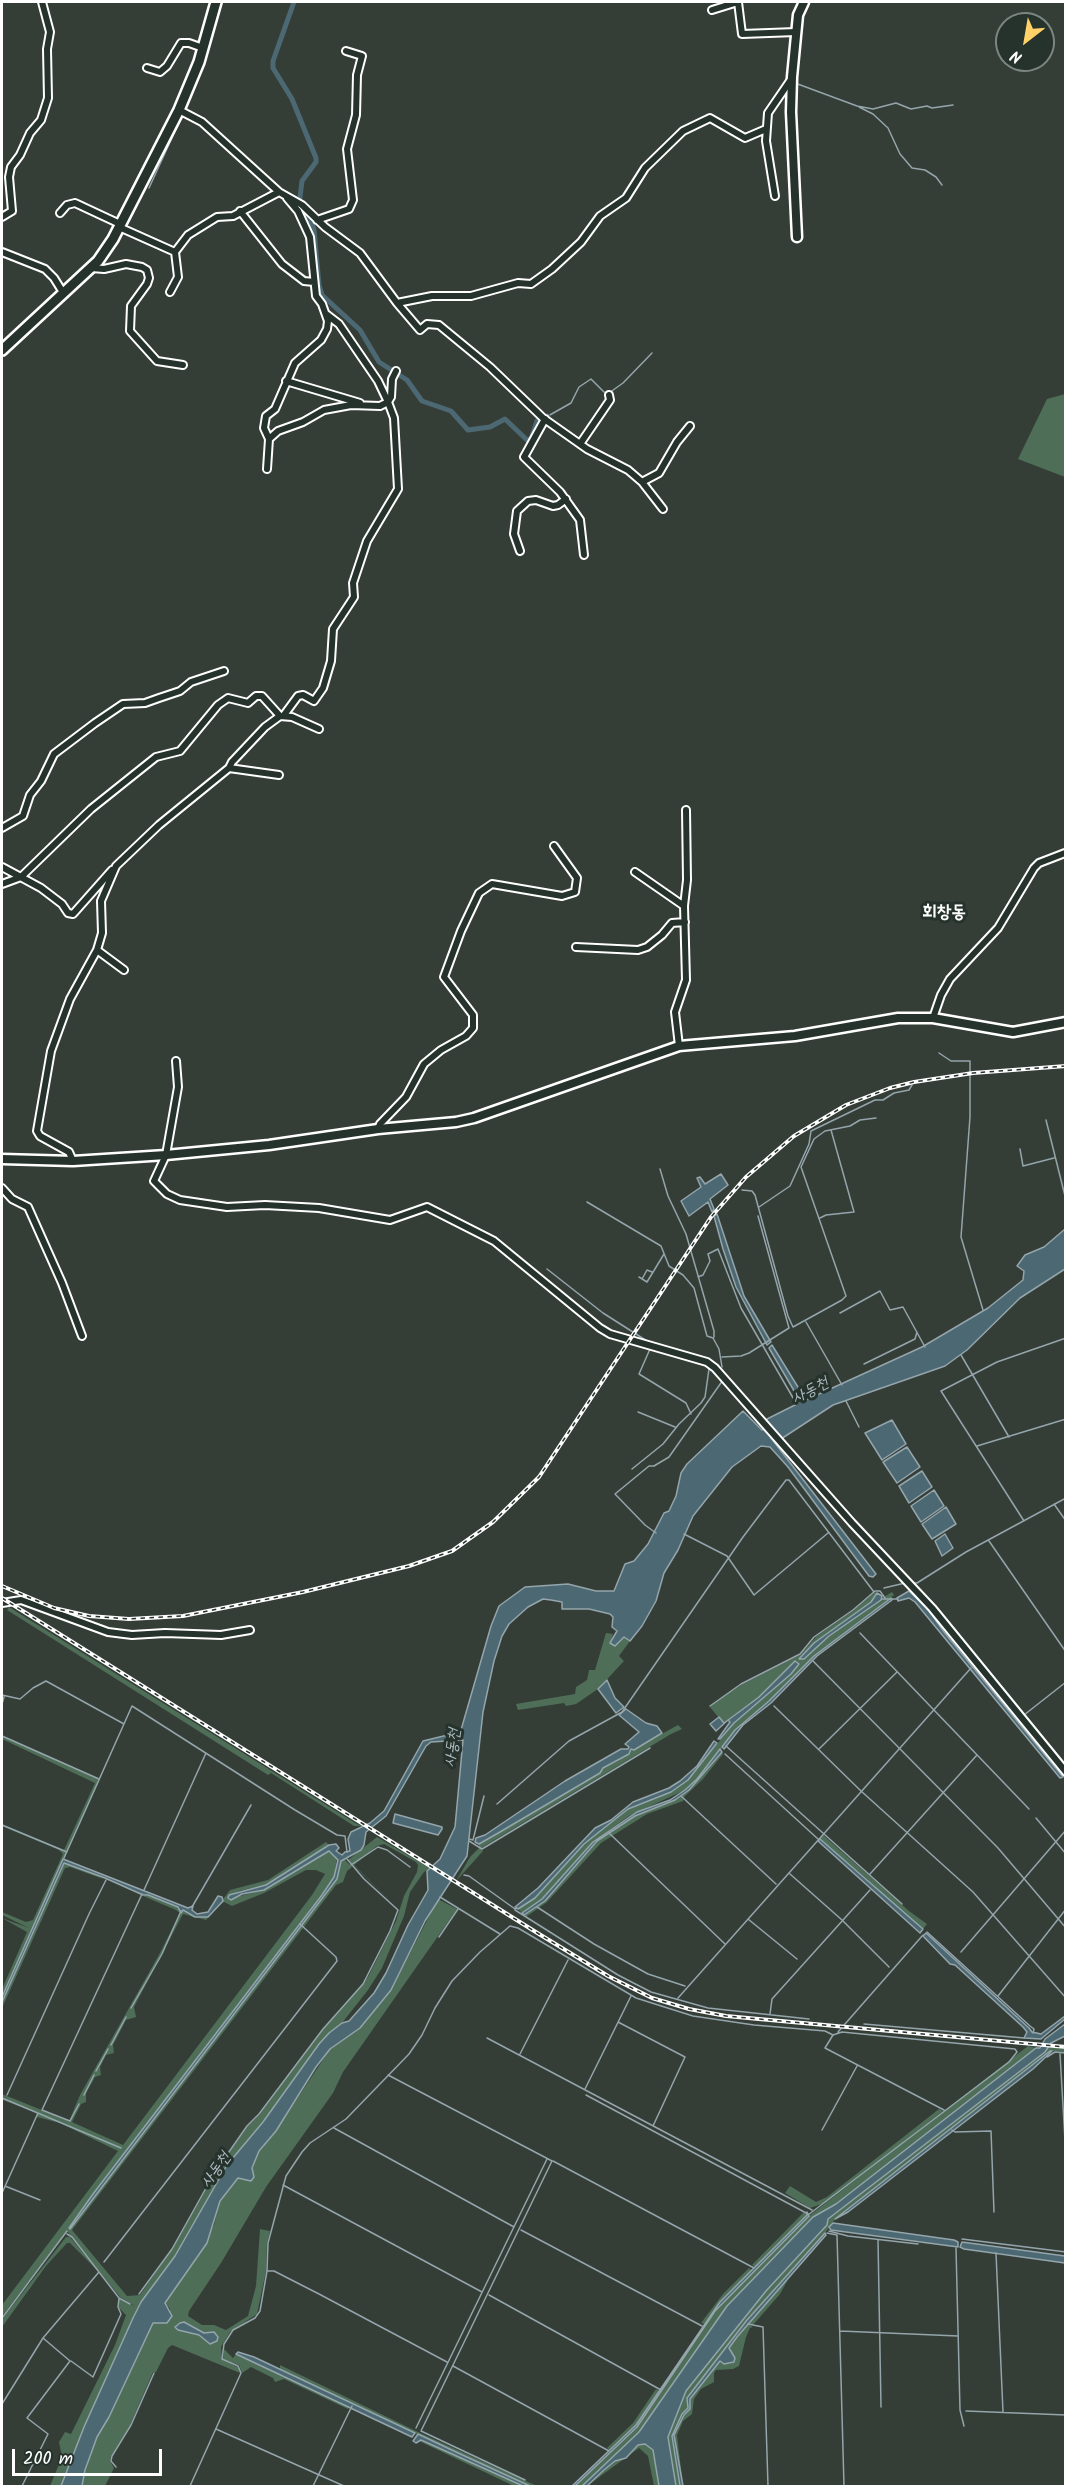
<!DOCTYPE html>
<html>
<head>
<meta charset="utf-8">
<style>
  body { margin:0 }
  #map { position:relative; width:1067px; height:2488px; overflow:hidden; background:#353d37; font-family:Kalam,sans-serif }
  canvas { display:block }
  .frame { position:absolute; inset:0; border:3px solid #fff; pointer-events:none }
  .north { position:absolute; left:995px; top:12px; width:60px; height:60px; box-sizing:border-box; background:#26332d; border:2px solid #7d8581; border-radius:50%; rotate:211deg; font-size:16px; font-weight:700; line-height:24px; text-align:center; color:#fff }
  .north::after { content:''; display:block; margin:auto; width:21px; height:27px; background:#ffd166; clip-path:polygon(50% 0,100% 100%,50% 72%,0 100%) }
  .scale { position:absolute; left:12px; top:2449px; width:150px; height:27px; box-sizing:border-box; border:3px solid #fff; border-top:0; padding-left:8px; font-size:18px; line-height:21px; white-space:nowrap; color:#fff; -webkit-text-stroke:4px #26332d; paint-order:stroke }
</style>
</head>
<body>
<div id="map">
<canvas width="1067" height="2488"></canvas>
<div class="frame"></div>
<div class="north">N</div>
<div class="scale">200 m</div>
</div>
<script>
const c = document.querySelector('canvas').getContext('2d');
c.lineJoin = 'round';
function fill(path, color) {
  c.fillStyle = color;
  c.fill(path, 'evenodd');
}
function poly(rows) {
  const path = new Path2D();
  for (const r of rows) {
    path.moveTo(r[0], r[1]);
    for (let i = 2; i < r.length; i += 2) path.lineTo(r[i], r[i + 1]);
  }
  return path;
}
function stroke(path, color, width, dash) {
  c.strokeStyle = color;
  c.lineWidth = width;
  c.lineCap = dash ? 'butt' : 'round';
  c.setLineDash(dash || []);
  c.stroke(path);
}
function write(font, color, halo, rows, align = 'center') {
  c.font = font + ' Kalam,"Poor Story",sans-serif';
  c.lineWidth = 6;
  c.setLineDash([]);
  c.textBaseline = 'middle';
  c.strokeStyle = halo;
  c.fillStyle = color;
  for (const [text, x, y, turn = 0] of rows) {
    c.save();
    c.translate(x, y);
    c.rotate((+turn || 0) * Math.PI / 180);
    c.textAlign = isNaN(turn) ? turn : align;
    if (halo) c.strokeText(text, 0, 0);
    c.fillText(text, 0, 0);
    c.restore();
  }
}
const green = poly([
  [1065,394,1066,394,1065,477,1018,459,1047,399],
  [875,1592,877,1593,871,1602,814,1643,799,1659,869,1606,892,1592,894,1595,814,1656,769,1701,742,1723,697,1779,685,1790,629,1816,593,1842,537,1904,522,1913,518,1909,535,1898,593,1835,628,1809,671,1792,688,1780,734,1723,791,1674,795,1662,759,1697,723,1723,710,1707,717,1701,741,1685,800,1655,817,1636,853,1611],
  [9,1607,357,1824,363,1826,354,1826,271,1773,268,1775,7,1610],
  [606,1633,613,1634,610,1643,624,1637,630,1641,619,1656,624,1661,598,1689,576,1704,566,1706,564,1703,518,1710,516,1704,575,1694,576,1687,587,1680,589,1670,595,1670],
  [678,1725,682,1729,671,1734,481,1848,483,1851,456,1881,470,1857,479,1848,479,1844,579,1786,603,1768,618,1761,631,1748,640,1746],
  [2,1735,100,1779,2,1997,2,1989,27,1932,2,1918,29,1928,2,1915,2,1912,26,1922,33,1920,63,1854,59,1850,2,1826,2,1824,64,1850,95,1783,2,1739],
  [722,1752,723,1754,703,1779,684,1797,683,1801,647,1814,601,1843,547,1902,526,1917,524,1915,545,1901,597,1841,635,1816,675,1800,689,1790],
  [823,1835,909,1911,927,1924,923,1929,895,1906,865,1877,820,1839],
  [377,1837,430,1868,424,1872,410,1892,404,1916,382,1968,368,1990,342,2023,319,2044,263,2122,227,2165,175,2256,141,2302,133,2318,84,2427,61,2486,50,2486,62,2457,59,2442,65,2432,71,2434,115,2345,126,2315,119,2308,119,2299,135,2306,120,2297,67,2231,2,2316,2,2305,118,2151,60,2123,37,2117,37,2113,3,2100,2,2094,69,2121,80,2095,160,1953,180,1913,176,1910,143,1896,148,1895,178,1907,189,1915,211,1915,230,1890,268,1880,326,1842,329,1845,266,1885,239,1891,228,1899,264,1890,329,1851,337,1858,334,1877,322,1895,93,2194,70,2229,327,1892,336,1879,341,1861,344,1859,352,1867,347,1871,343,1882,336,1885,72,2230,127,2296,140,2295,172,2249,219,2167,248,2126,260,2114,323,2029,368,1977,396,1921,404,1896,417,1872,418,1865,416,1862,384,1844,377,1846,354,1865,391,1902,348,1860],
  [306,1870,316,1870,325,1874,312,1895,123,2145,72,2122,81,2104,86,2102,86,2093,95,2077,101,2075,100,2067,106,2055,114,2053,113,2045,126,2020,136,2017,134,2007,183,1914,206,1920,220,1904,224,1902,232,1906,264,1893],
  [64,1863,77,1866,106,1880,70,1867,65,1868,2,2008,2,2002],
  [438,1899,457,1909,343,2072,333,2093,266,2187,221,2263,189,2311,188,2316,202,2325,214,2325,226,2330,248,2316,256,2286,260,2229,270,2231,267,2243,266,2271,257,2314,230,2332,221,2347,222,2359,239,2368,240,2373,172,2345,168,2348,156,2372,153,2372,130,2425,111,2456,110,2461,114,2468,105,2486,82,2486,85,2470,97,2437,109,2417,153,2323,167,2323,170,2309,165,2303,214,2225,220,2201,238,2177,252,2168,259,2151,276,2131,330,2049,360,2028,391,1990],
  [1028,2046,1036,2048,836,2204,813,2217,727,2306,639,2432,582,2486,575,2486,637,2427,715,2311,809,2216],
  [1048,2047,1065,2049,1065,2052,1050,2051,836,2218,825,2233,747,2320,687,2398,688,2408,672,2438,680,2486,676,2486,668,2437,686,2391,766,2291,823,2230,828,2219],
  [939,2109,943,2111,825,2203,810,2208,785,2193,790,2186,816,2202,827,2197],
  [804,2212,807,2215,755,2267,752,2265],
  [826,2235,790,2276,780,2294,753,2325,748,2323,785,2279],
  [66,2237,70,2237,98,2271,70,2243,67,2243,46,2266,2,2327,2,2319],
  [749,2268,752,2270,720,2302,704,2324,701,2323,723,2294],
  [747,2324,753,2327,750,2328,746,2337,739,2366,733,2369,716,2370,714,2373,714,2382,701,2389,694,2399,692,2414,683,2421,677,2435,683,2486,674,2435,684,2415,688,2412,690,2399,693,2393,721,2360,730,2364,729,2348],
  [224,2349,233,2358,236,2354,248,2358,350,2407,348,2409,284,2379,275,2382,273,2378,251,2367,242,2373,239,2365,223,2359],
  [280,2365,420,2433,537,2486,530,2486,395,2424,280,2369],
  [656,2389,659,2391,636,2425,609,2450,607,2448,633,2423],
  [421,2440,512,2481,523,2486,514,2486,419,2441],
  [645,2444,653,2450,659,2486,654,2486,648,2456,639,2448,587,2486,615,2461,626,2458,638,2445]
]);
const water = poly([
  [721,1174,728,1185,710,1199,714,1209,712,1212,708,1202,689,1216,681,1201,701,1187,697,1178,700,1177,705,1184,721,1174],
  [717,1214,744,1296,771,1342,767,1345,736,1287,723,1249,714,1216,717,1214],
  [1065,1229,1065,1269,1020,1298,967,1350,945,1366,833,1405,781,1439,777,1434,771,1438,876,1574,873,1577,869,1576,788,1467,770,1447,761,1446,732,1467,693,1516,678,1550,664,1573,656,1601,642,1626,630,1641,624,1637,615,1646,610,1643,617,1631,612,1627,613,1617,610,1614,589,1609,562,1609,562,1602,551,1600,543,1599,528,1607,509,1624,502,1636,494,1661,483,1712,467,1856,425,1921,391,1990,360,2028,330,2049,316,2067,276,2131,259,2151,252,2168,254,2177,251,2181,238,2178,220,2201,207,2243,165,2303,172,2316,167,2323,153,2323,109,2417,97,2437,85,2470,82,2486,61,2486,84,2427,133,2318,141,2302,175,2256,227,2165,263,2122,319,2044,329,2033,342,2023,349,2021,374,1993,386,1973,408,1925,428,1890,427,1871,440,1859,455,1827,463,1740,431,1742,426,1746,386,1816,366,1832,364,1845,361,1850,341,1861,337,1879,327,1892,70,2229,69,2228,93,2194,322,1895,334,1877,338,1860,329,1851,264,1890,242,1894,231,1900,228,1898,229,1895,266,1885,329,1845,336,1844,339,1848,336,1851,342,1855,345,1852,350,1851,348,1839,351,1832,370,1823,384,1811,423,1741,456,1733,461,1730,491,1626,499,1606,525,1587,568,1584,596,1591,614,1591,625,1564,634,1561,648,1544,664,1513,669,1511,676,1496,681,1473,687,1464,743,1411,762,1430,766,1428,767,1419,797,1404,798,1402,793,1389,769,1348,772,1345,806,1400,922,1347,988,1308,1023,1280,1024,1271,1017,1266,1025,1255,1044,1247,1065,1229],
  [892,1420,906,1444,882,1460,865,1433,892,1420],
  [907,1447,920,1467,897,1483,883,1462,907,1447],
  [922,1471,932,1487,909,1503,899,1486,922,1471],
  [934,1490,944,1506,921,1522,911,1506,934,1490],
  [946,1507,956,1524,932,1539,922,1524,946,1507],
  [945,1534,953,1548,942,1556,935,1541,945,1534],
  [909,1591,927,1608,944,1632,1063,1777,1060,1778,915,1602,909,1598,898,1601,897,1598,909,1591],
  [877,1593,882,1596,881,1600,829,1636,804,1659,799,1659,814,1643,871,1602,877,1593],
  [891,1598,892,1600,817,1656,771,1703,743,1725,724,1749,722,1747,735,1730,769,1701,814,1656,891,1598],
  [795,1661,799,1664,791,1674,734,1723,720,1739,718,1739,730,1722,728,1720,716,1731,710,1724,719,1717,724,1723,743,1709,759,1697,795,1661],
  [607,1680,615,1698,624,1707,616,1713,598,1689,607,1680],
  [626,1709,646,1723,657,1726,662,1733,634,1750,631,1749,629,1754,603,1768,600,1773,500,1832,479,1844,475,1842,476,1838,485,1835,565,1781,621,1749,628,1749,629,1747,625,1744,639,1732,619,1715,626,1709],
  [714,1741,717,1743,688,1780,671,1792,628,1809,584,1844,535,1898,518,1909,515,1907,538,1888,595,1828,611,1820,633,1802,669,1788,680,1781,697,1766,714,1741],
  [720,1749,722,1752,689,1790,675,1800,635,1816,597,1841,545,1901,524,1915,522,1913,542,1899,593,1842,637,1812,670,1800,685,1790,697,1779,720,1749],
  [395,1814,442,1827,442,1829,438,1835,393,1823,395,1814],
  [820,1839,923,1929,920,1933,818,1841,820,1839],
  [63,1859,188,1908,193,1906,192,1910,197,1914,208,1912,218,1896,222,1897,223,1901,208,1917,195,1917,183,1910,181,1913,178,1907,148,1895,143,1895,105,1878,64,1863,2,2002,2,1997,63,1859],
  [926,1933,1029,2028,1032,2032,1041,2034,1065,2016,1065,2019,1041,2039,1024,2038,1027,2032,1023,2027,955,1965,950,1964,923,1936,926,1933],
  [1065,2024,1065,2036,1051,2043,1045,2052,828,2219,827,2225,766,2291,686,2391,668,2437,676,2486,659,2486,653,2450,645,2444,638,2445,626,2458,615,2461,604,2470,587,2486,582,2486,639,2432,727,2306,813,2217,836,2204,1036,2048,1040,2048,1045,2039,1065,2024],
  [1050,2051,1052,2051,1033,2069,848,2212,835,2219,1050,2051],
  [807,2212,809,2216,715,2311,637,2427,575,2486,572,2486,636,2425,720,2302,807,2215,807,2212],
  [833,2223,954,2240,958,2242,958,2247,831,2230,829,2227,833,2223],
  [825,2233,826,2235,737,2337,729,2348,735,2358,734,2362,724,2364,720,2361,690,2399,690,2409,684,2415,674,2435,683,2486,680,2486,672,2436,682,2414,688,2408,687,2398,747,2320,825,2233],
  [962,2242,1065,2256,1065,2263,964,2249,960,2247,962,2242],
  [184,2322,204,2333,214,2332,218,2337,217,2341,210,2344,199,2335,178,2330,175,2327,180,2323,184,2322],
  [238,2352,254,2357,415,2433,412,2437,236,2354,238,2352],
  [418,2434,456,2452,530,2486,523,2486,421,2440,416,2443,413,2441,418,2434]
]);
const stream = poly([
  [795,83,857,106,873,109,896,103,911,109,927,106,932,108,953,105],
  [859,107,873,114,888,128,900,154,912,168,925,170,936,177,942,185],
  [149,188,182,116],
  [548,416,571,403,579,387,591,379,604,392,609,393,623,383,652,353],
  [939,1053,951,1061,970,1061,970,1117,961,1237,983,1310],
  [1046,1120,1066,1200],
  [1020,1149,1023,1166,1054,1158],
  [660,1169,668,1196,686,1234,714,1331,714,1337],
  [742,1190,752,1191,755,1195,788,1316,793,1327,842,1300,846,1296,801,1167,814,1139,825,1131,850,1126,860,1120,876,1118],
  [587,1202,661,1246,669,1266,683,1275,694,1288,707,1336,713,1338,719,1349,722,1367],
  [759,1207,790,1186,809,1144,811,1131,875,1100,883,1100,894,1093,909,1090,912,1085],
  [820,1218,826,1215,854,1212,831,1130],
  [547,1269,603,1313,647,1341],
  [639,1277,647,1282,664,1254],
  [698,1277,703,1275,710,1261,708,1254,718,1249,741,1308,796,1403],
  [642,1279,647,1270,652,1272],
  [840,1313,880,1291,890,1310,903,1307,925,1347],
  [806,1322,842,1385],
  [650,1349,639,1374,686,1403,691,1414],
  [961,1355,1009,1437],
  [722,1357,741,1356,749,1353,789,1328,758,1216],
  [686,1359,709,1367],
  [709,1360,718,1365,727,1377],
  [864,1364,915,1339,917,1332],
  [846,1401,859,1427],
  [638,1412,675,1427],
  [977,1446,1066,1419],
  [632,1469,663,1444,679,1424,701,1403,705,1397,709,1369,712,1367],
  [1054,1504,1066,1521],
  [1024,1521,941,1391,997,1362,1066,1338],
  [656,1533,645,1525,615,1494,649,1466,654,1466,669,1457,723,1380],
  [684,1534,727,1556,754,1595,828,1533],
  [989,1541,1066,1652],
  [912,1583,917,1583,966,1552,1066,1498],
  [884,1588,905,1583],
  [882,1599,898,1599],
  [932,1605,936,1606,1066,1765],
  [860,1633,1029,1809],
  [813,1661,998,1848,1066,1928],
  [2,1695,20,1699,33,1688,46,1681,124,1724],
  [2,1704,4,1697],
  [710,1706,741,1684,800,1654,814,1637,853,1610,875,1591,880,1591,885,1598],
  [774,1706,861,1791,973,1892,1066,1998],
  [1024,1715,1066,1682],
  [2,1736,99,1779],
  [726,1746,902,1904],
  [819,1749,897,1672],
  [725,1754,818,1839],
  [681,1796,776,1884],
  [497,1804,569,1741,622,1712,743,1537,786,1480,789,1480,874,1592],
  [1036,1818,1066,1854],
  [2,1825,67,1852],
  [609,1833,725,1944],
  [469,1839,473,1840,484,1796],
  [469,1841,482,1849,650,1748],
  [64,1858,132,1706,295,1810,337,1835,345,1836,347,1852],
  [351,1865,378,1847,387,1850,410,1867],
  [790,1874,842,1920,889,1967],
  [870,1874,977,1755],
  [464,1875,469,1876,515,1909,517,1908],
  [144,1890,206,1753],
  [440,1897,500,1934],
  [192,1907,251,1805],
  [537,1907,594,1944,648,1974,685,1986],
  [515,1910,618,1975,651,1992,708,2008,809,2019],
  [748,1919,797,1959],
  [927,1932,1030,2026,1034,2029,1033,2033],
  [439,1937,458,1909],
  [961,1952,1066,1830],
  [998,1996,1066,1909],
  [678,1998,971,1668],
  [131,2008,162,1954,181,1911],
  [770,2014,772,1999,870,1890],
  [618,2022,685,2057,653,2126],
  [864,2024,1024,2038],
  [838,2032,923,1935],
  [833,2035,825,2048,944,2110],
  [487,2038,812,2210],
  [1065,2042,1066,2042],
  [111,2045,126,2017],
  [520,2054,568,1960],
  [1060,2054,1066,2158],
  [1047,2057,1055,2052,1066,2053],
  [96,2071,108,2049],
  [388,2075,552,2161,421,2431,525,2480],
  [585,2089,631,1996],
  [7,2095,89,1914,106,1880],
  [84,2095,94,2075],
  [586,2095,808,2214],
  [2,2098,121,2148],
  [79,2104,70,2121,42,2110,142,1894],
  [334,2128,514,2227],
  [822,2130,857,2066],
  [952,2130,955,2132,991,2131,994,2212],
  [553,2161,754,2268],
  [283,2185,482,2292],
  [5,2186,40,2200],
  [2,2193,38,2113],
  [521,2230,702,2326],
  [829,2231,848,2236,918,2244],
  [827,2233,837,2235,844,2486],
  [67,2234,72,2237,119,2298,130,2304],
  [962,2239,1066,2252],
  [878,2240,881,2407],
  [956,2248,960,2410,964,2426],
  [996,2253,1003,2412],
  [104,2262,337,1961,336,1957,300,1924],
  [268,2271,274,2271,319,2294,447,2362],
  [139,2294,172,2249,215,2172,247,2126,259,2114,323,2029,363,1984,390,1931,398,1910,364,1879,347,1859],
  [489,2295,661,2390],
  [2,2318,67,2231],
  [748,2324,763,2327,768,2486],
  [840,2331,958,2336],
  [71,2361,93,2377,121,2314,118,2307,119,2298],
  [453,2366,609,2451],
  [2,2404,43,2338],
  [966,2411,1066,2415],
  [416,2428,547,2159],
  [216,2429,344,2486],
  [116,2467,111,2461,112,2456,131,2425,154,2373],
  [22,2486,48,2434,27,2418,70,2361,43,2338,99,2272],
  [190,2486,241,2373,238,2366,222,2359,224,2344,233,2330,255,2318,260,2311,267,2271,268,2243,286,2176,302,2152,310,2143,346,2119,409,2054,422,2035,435,2008,452,1981,480,1952,510,1926,518,1928,636,1998,693,2016,754,2025,825,2031,833,2035,842,2032,1015,2049,1017,2052,1009,2062,808,2215],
  [313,2486,352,2406]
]);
const canal = poly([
  [294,2,273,61,273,68,292,99,316,158,316,162,302,181,299,206,312,223,314,230,319,285,322,295,360,330,379,362,407,380,422,401,451,411,468,430,490,427,505,419,527,440,531,439,537,421,548,416]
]);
const street = poly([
  [738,2,742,34,796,32],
  [712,10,738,2],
  [147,68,160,72,167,66,181,43,189,43,203,48],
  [179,110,202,122,279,192,302,205,325,227,360,253,397,303,420,330,427,324,439,325,490,367,543,418,587,449,628,470,642,482,663,509],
  [775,196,766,141,768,113,792,78],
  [240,211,282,264,304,281,314,282],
  [60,213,67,205,75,203,120,224],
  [2,217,12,211,9,177,11,167,20,155,30,133,41,120,48,98,47,49,50,32,42,2],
  [317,220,349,209,353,200,347,149,356,115,357,75,362,56,346,51],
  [119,227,175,252],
  [2,252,45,269,54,278,64,294],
  [91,268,104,269,126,264,142,267,147,270,149,278,147,284,131,306,130,331,157,361,183,365],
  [170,292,178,277,175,252,188,235,217,217,233,216,279,192],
  [397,303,432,296,471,296,518,283,531,284,552,269,581,242,600,216,626,198,645,168,683,131,710,118,745,138,766,129],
  [286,381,360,403],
  [545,419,524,457,560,492,580,520,584,555],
  [269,439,264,428,266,416,275,409,295,363,321,340,327,329,328,321,322,304,316,296,310,237,298,211,287,198],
  [580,444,610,400,609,395],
  [267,469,269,439,278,431,303,422,324,410,351,405,380,406,388,402,391,397,392,379,396,371],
  [642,482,659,473,677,442,690,426],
  [520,551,514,534,517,511,528,501,536,500,553,506,558,505,566,499],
  [284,715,298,696,303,695,314,701,323,688,331,661,333,629,354,597,353,583,367,541,398,489,394,418,388,402,378,381,339,324,326,314],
  [229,768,279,775],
  [2,828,23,816,30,795,41,781,54,754,95,723,123,704,145,703,159,698,180,691,191,682,224,671],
  [2,867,41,888,62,904,68,913,73,914,112,870],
  [635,872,684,906],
  [2,884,21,877,91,809,156,757,180,751,218,705,228,698,248,703,256,696,262,696,280,716],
  [576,947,638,950,647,947,662,935,672,923,685,922],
  [97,950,124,970],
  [933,1018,941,995,950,979,998,928,1034,868,1039,863,1065,853],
  [679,1046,675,1012,686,980,684,906,687,880,686,810],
  [176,1061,178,1087,166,1155,154,1181,167,1194,180,1200,227,1207,265,1205,319,1208,390,1220,427,1207,494,1241,600,1328,610,1334,707,1362,715,1368,852,1523,932,1608,1066,1772],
  [378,1129,380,1124,406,1097,424,1064,441,1050,466,1036,473,1028,473,1015,444,977,461,931,479,893,492,884,562,896,575,892,577,878,554,846],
  [73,1161,69,1152,40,1136,37,1131,51,1051,70,999,97,950,102,933,101,901,116,866,159,825,229,768,232,762,265,727,280,716,292,717,319,729],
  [2,1188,12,1199,28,1207,62,1283,82,1336],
  [2,1603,21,1600,108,1632,132,1635,165,1633,221,1635,250,1630]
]);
const secondary = poly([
  [797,237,791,112,792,77,798,15,804,2],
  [2,1159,73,1161,166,1155,269,1145,378,1129,456,1122,474,1118,679,1046,795,1036,898,1018,933,1018,1013,1032,1066,1022]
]);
const primary = poly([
  [2,350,98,261,113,239,179,110,199,62,216,2]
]);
const rail = poly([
  [2,1586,54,1608,89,1616,129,1619,183,1616,303,1592,409,1566,452,1551,493,1522,539,1477,711,1217,746,1177,794,1136,846,1105,890,1088,914,1082,973,1073,1066,1066],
  [2,1598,539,1934,608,1976,652,1998,689,2009,726,2016,1066,2047]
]);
const waterNames = [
  ["사동천",811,1392,-28],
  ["사동천",454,1748,-82],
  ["사동천",217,2171,-55]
];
const quarterNames = [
  ["회창동",944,914]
];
fill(green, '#4e6e58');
fill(water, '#4c6973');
stroke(water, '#94a5ab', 1.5);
stroke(stream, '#94a5ab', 1.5);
stroke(canal, '#4c6973', 5);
stroke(street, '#fff', 10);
stroke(secondary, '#fff', 13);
stroke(primary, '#fff', 14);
stroke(street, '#26332d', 6);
stroke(secondary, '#26332d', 8);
stroke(primary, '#26332d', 9);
stroke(rail, '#fff', 4);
stroke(rail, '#26332d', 1.5, [4.5]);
write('italic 16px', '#aebcc0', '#26332d', waterNames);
write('bold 18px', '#fff', '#26332d', quarterNames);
</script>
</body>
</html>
